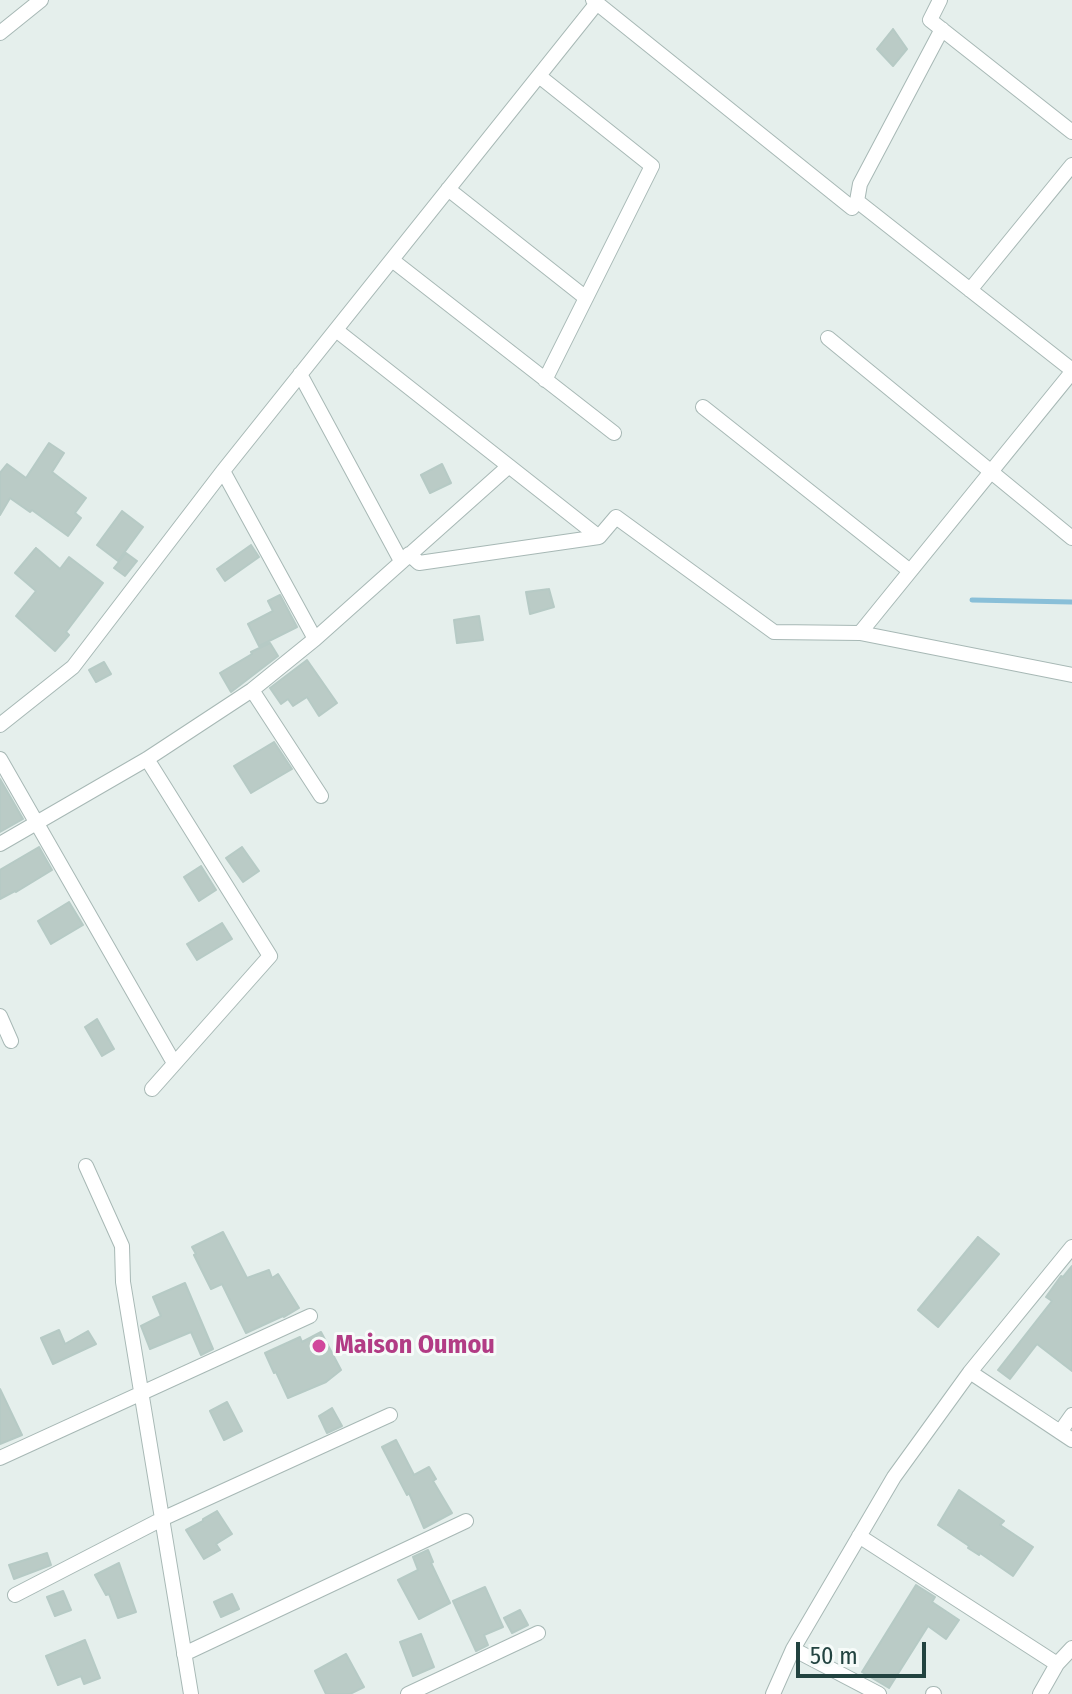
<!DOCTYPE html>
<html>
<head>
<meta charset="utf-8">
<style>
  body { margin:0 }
  #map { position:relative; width:1072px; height:1694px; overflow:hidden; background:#e5efec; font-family:"Fira Sans Condensed",sans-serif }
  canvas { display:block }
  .scale { position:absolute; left:796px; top:1642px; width:130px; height:36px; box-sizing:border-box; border:4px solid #224340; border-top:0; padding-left:10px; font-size:24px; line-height:28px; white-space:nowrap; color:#224340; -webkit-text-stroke:6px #f6fbf9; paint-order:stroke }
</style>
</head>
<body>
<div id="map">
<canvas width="1072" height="1694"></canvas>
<div class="scale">50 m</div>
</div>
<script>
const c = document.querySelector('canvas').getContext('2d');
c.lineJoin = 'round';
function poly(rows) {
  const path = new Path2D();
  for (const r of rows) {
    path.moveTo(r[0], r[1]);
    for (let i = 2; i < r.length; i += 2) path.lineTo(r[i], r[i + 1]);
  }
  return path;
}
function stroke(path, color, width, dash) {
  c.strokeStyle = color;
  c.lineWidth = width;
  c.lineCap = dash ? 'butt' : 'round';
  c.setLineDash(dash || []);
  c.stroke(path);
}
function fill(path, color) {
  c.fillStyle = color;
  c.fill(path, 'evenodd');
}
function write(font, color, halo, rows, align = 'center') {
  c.font = font + ' "Fira Sans Condensed",sans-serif';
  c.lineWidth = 6;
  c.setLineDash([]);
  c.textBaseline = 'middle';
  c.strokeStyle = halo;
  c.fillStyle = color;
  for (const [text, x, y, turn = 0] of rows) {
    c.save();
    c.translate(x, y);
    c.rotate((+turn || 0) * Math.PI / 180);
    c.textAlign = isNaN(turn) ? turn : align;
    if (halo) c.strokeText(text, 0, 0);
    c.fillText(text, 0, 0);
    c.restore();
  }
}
const stream = poly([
  [972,600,1072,602]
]);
const building = poly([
  [893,29,907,49,893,66,877,49,893,29],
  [49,443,64,453,52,472,86,498,75,513,81,518,68,536,32,510,30,512,10,498,0,515,0,473,7,464,26,478,49,443],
  [442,464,451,483,430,493,421,475,442,464],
  [122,511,143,527,118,561,97,545,122,511],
  [251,545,259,557,225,581,217,569,251,545],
  [36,548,60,569,69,557,103,583,66,632,69,635,55,651,16,616,36,591,15,573,36,548],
  [126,553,137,561,125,576,114,568,126,553],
  [549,589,554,607,530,614,526,592,549,589],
  [280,595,297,627,259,646,248,624,273,611,268,601,280,595],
  [479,616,483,640,457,643,454,620,479,616],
  [270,643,278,656,231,692,220,673,252,654,251,652,270,643],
  [307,660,337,703,319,716,307,697,293,706,288,699,281,704,270,688,307,660],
  [104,662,111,674,96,682,89,670,104,662],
  [274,742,292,769,251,793,234,766,274,742],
  [0,779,23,819,0,832,0,779],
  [39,847,52,870,16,892,15,891,0,899,0,870,39,847],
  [242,847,259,871,243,882,226,858,242,847],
  [201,866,216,890,199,901,184,877,201,866],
  [69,902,83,925,51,944,38,921,69,902],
  [222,923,232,939,197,960,187,944,222,923],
  [97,1019,114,1049,102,1056,85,1027,97,1019],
  [223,1232,247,1278,269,1270,272,1278,278,1274,299,1308,284,1317,283,1316,246,1333,222,1284,211,1289,194,1255,196,1254,192,1247,223,1232],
  [978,1237,999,1254,938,1327,918,1310,978,1237],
  [1072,1266,1072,1371,1037,1344,1010,1379,998,1370,1052,1301,1046,1297,1061,1276,1063,1277,1072,1266],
  [185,1283,213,1349,201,1355,191,1332,150,1349,141,1326,161,1316,153,1297,185,1283],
  [59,1330,65,1344,88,1331,96,1344,53,1364,41,1338,59,1330],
  [321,1332,341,1370,326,1382,288,1398,276,1372,274,1373,265,1353,300,1337,302,1342,321,1332],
  [0,1389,22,1435,0,1444,0,1389],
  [227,1402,242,1431,224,1440,210,1411,227,1402],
  [332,1408,342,1426,327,1433,319,1416,332,1408],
  [396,1440,414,1475,429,1467,436,1479,433,1481,452,1513,424,1528,409,1493,407,1495,382,1447,396,1440],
  [959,1490,1004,1521,1000,1525,1033,1547,1013,1576,980,1553,979,1555,968,1548,969,1546,938,1525,959,1490],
  [217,1511,232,1534,216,1544,220,1550,204,1559,186,1530,203,1521,203,1519,217,1511],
  [428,1550,433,1562,431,1563,450,1603,419,1619,398,1580,418,1570,413,1557,428,1550],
  [47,1553,51,1565,14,1579,9,1565,47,1553],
  [119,1563,136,1612,118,1618,109,1594,106,1595,95,1575,119,1563],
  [916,1585,935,1597,932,1602,959,1620,946,1639,928,1626,889,1688,862,1672,916,1585],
  [485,1587,503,1627,484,1635,488,1645,476,1651,453,1601,485,1587],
  [63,1591,71,1610,55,1616,47,1597,63,1591],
  [232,1594,239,1609,221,1617,214,1602,232,1594],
  [520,1610,528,1625,512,1633,504,1618,520,1610],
  [421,1634,434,1667,413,1676,400,1642,421,1634],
  [85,1640,100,1678,84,1684,81,1676,58,1685,46,1656,85,1640],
  [346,1654,364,1687,350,1694,326,1694,315,1671,346,1654]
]);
const minor = poly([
  [593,0,852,208,857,201,860,184,942,29],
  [940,0,930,20,1072,132],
  [0,33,41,0],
  [539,76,652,166,545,380],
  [448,189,586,298],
  [857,201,1072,370],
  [392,260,614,433],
  [970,290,1072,165],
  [336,330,599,537],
  [828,338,1072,538],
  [300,374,401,561],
  [703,407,910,571],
  [223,471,315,639],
  [409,554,419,563,599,537,616,517,774,632,860,633,1072,675],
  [860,633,1072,372],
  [252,690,321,796],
  [0,725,73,667,223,471,597,3],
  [0,759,174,1063],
  [147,759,270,956,152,1089],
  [0,844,147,759,252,690,315,639,509,466],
  [0,1016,11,1041],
  [86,1166,122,1246,123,1282,191,1694],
  [970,1372,1072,1440],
  [1060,1432,1072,1415],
  [0,1458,310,1316],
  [859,1536,1057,1664],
  [15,1595,162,1519,390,1415],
  [793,1649,879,1694],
  [184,1654,466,1521],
  [408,1694,538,1633],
  [773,1694,793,1649,894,1477,970,1372,1072,1247],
  [933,1694,934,1694],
  [1040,1694,1057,1664,1072,1648]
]);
const markers = [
  [319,1346,8,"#d1479c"]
];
const hotelNames = [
  ["Maison Oumou",335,1346]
];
stroke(stream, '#89bfd8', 5);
fill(building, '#bacbc6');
stroke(building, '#b6cac5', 2);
stroke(minor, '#a7b8b5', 16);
stroke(minor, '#fff', 14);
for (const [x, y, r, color] of markers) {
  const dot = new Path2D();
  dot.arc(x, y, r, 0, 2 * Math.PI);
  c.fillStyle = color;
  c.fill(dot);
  stroke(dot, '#f6fbf9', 3);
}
write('bold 26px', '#b23c85', '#f6fbf9', hotelNames, 'left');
</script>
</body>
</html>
